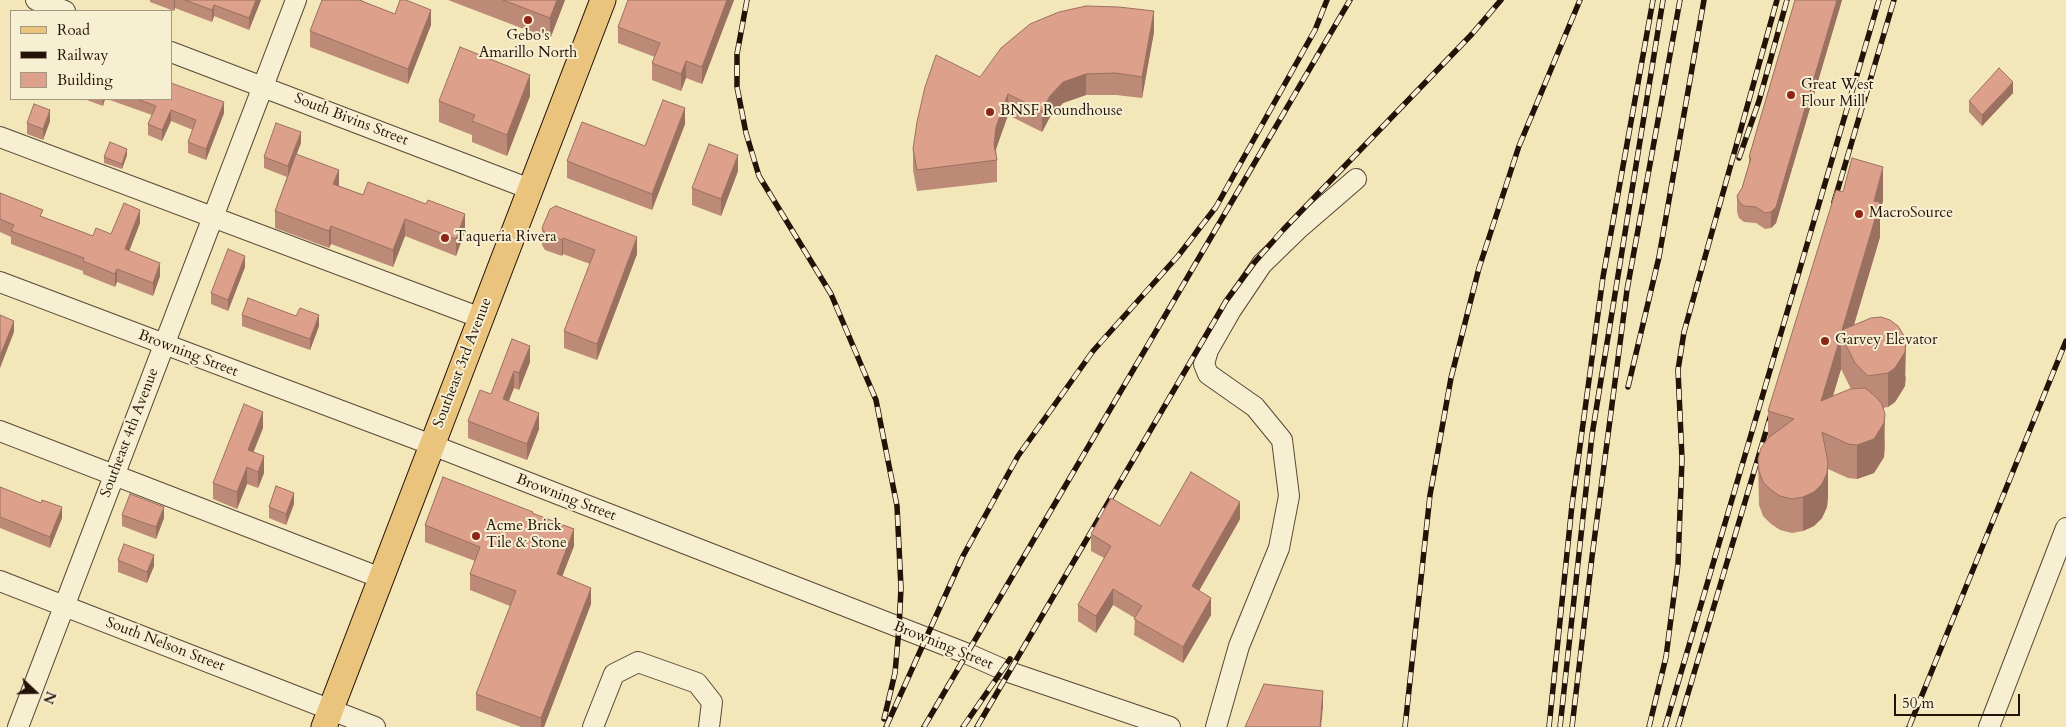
<!DOCTYPE html>
<html>
<head>
<meta charset="utf-8">
<style>
  body { margin:0 }
  #map { position:relative; width:2066px; height:727px; overflow:hidden; background:#f3e6b9; font-family:Cardo,serif }
  canvas { display:block }
  .legend { position:absolute; left:10px; top:10px; width:162px; height:90px; box-sizing:border-box; background:#f7efd2; border:1px solid #a39781; margin:0; padding:6px 9px; list-style:none; font-size:15px; color:#241208 }
  .legend li { display:flex; align-items:center; gap:10px; height:25px }
  .legend b { width:25px; border:1px solid #a39781 }
  .north { position:absolute; left:10px; top:667px; width:50px; height:50px; -webkit-text-stroke:4px #f7efd2; paint-order:stroke; rotate:111deg; font-size:14px; font-weight:700; line-height:20px; text-align:center; color:#241208 }
  .north::after { content:''; display:block; margin:auto; width:18px; height:22px; background:#241208; clip-path:polygon(50% 0,100% 100%,50% 72%,0 100%) }
  .scale { position:absolute; left:1894px; top:694px; width:126px; height:22px; box-sizing:border-box; border:2px solid #241208; border-top:0; padding-left:6px; font-size:15px; line-height:18px; white-space:nowrap; color:#241208; -webkit-text-stroke:4px #f7efd2; paint-order:stroke }
</style>
</head>
<body>
<div id="map">
<canvas width="2066" height="727"></canvas>
<ul class="legend">
<li><b style="height:6px;background:#eac37c"></b>Road</li>
<li><b style="height:6px;background:#241208"></b>Railway</li>
<li><b style="height:14px;background:#dca08b"></b>Building</li>
</ul>
<div class="north">N</div>
<div class="scale">50 m</div>
</div>
<script>
const c = document.querySelector('canvas').getContext('2d');
c.lineJoin = 'round';
function poly(rows) {
  const path = new Path2D();
  for (const r of rows) {
    path.moveTo(r[0], r[1]);
    for (let i = 2; i < r.length; i += 2) path.lineTo(r[i], r[i + 1]);
  }
  return path;
}
function stroke(path, color, width, dash) {
  c.strokeStyle = color;
  c.lineWidth = width;
  c.lineCap = dash ? 'butt' : 'round';
  c.setLineDash(dash || []);
  c.stroke(path);
}
function fill(path, color) {
  c.fillStyle = color;
  c.fill(path, 'evenodd');
}
function write(font, color, halo, rows, align = 'center') {
  c.font = font + ' Cardo,serif';
  c.lineWidth = 4;
  c.setLineDash([]);
  c.textBaseline = 'middle';
  c.strokeStyle = halo;
  c.fillStyle = color;
  for (const [text, x, y, turn = 0] of rows) {
    c.save();
    c.translate(x, y);
    c.rotate((+turn || 0) * Math.PI / 180);
    c.textAlign = isNaN(turn) ? turn : align;
    if (halo) c.strokeText(text, 0, 0);
    c.fillText(text, 0, 0);
    c.restore();
  }
}
const minor = poly([
  [36,0,65,11],
  [171,52,530,189],
  [0,137,481,318],
  [0,282,432,445,968,654,1009,672,1170,727],
  [0,431,381,578],
  [0,581,375,727],
  [18,727,296,0],
  [593,727,614,674,638,662,697,683,712,702,709,727],
  [1216,727,1239,646,1279,548,1289,496,1282,440,1255,407,1208,374,1204,364,1208,350,1231,310,1262,264,1297,230,1356,179],
  [1989,727,2066,528]
]);
const major = poly([
  [324,727,603,0]
]);
const rail = poly([
  [747,0,737,54,737,87,746,133,759,176,831,294,876,400,897,506,901,588,899,628,895,673,884,719],
  [1739,158,1759,101,1787,0],
  [1834,202,1894,0],
  [1628,387,1659,257,1704,0],
  [886,727,963,556,1018,456,1093,351,1178,256,1216,207,1315,30,1327,0],
  [924,727,1350,0],
  [963,727,1010,659],
  [977,727,1226,301,1254,263,1283,230,1472,34,1501,0],
  [1405,727,1430,495,1451,378,1479,268,1519,146,1580,0],
  [1549,727,1572,505,1603,277,1653,0],
  [1560,727,1592,435,1663,0],
  [1572,727,1592,557,1627,290,1680,0],
  [1649,727,1666,657,1678,564,1682,459,1678,370,1684,332,1777,0],
  [1665,727,1879,0],
  [1678,727,1772,411],
  [1909,727,2066,341]
]);
const wall = poly([
  [150,0,261,0,249,30,214,16,212,22,175,8,174,11,150,2],
  [322,0,362,0,362,1,395,14,431,25,408,84,310,47,310,31],
  [448,0,565,0,550,39],
  [734,0,702,84,686,78,681,91,652,80,652,63,655,57,618,43,618,27],
  [1795,0,1842,0,1776,223,1771,228,1765,229,1756,223,1744,222,1739,218,1737,212,1737,196,1742,188,1749,163,1749,157],
  [1154,32,1142,98,1116,95,1086,95,1063,103,1050,117,1042,132,1008,115,996,149,997,160,997,182,917,191,913,170,913,149,980,77],
  [2013,93,1982,126,1969,112,1969,101],
  [530,96,507,156,472,142,472,135,439,122,439,101],
  [84,99,105,99,103,106],
  [107,99,171,99,224,113,206,160,188,153,188,142,193,130,171,121,162,141,148,135,148,124,152,115],
  [50,121,43,140,27,134,27,123],
  [685,124,652,210,567,178,567,161,645,146],
  [301,143,296,154,339,186,465,231,456,256,405,236,393,267,331,244,329,248,275,228,275,211,287,177,264,168,264,157],
  [127,155,122,169,104,163,104,157],
  [738,171,721,216,692,205,692,188],
  [1843,192,1883,201,1880,211,1880,237,1854,325,1906,377,1905,386,1895,402,1888,407,1883,408,1885,448,1884,457,1874,473,1857,479,1848,478,1828,469,1828,496,1827,507,1822,518,1814,526,1803,531,1792,533,1780,530,1771,524,1763,516,1759,505,1758,459,1768,438,1768,411],
  [1841,369,1851,389,1833,396],
  [0,193,43,217,93,236,111,234,140,223,129,251,160,276,153,296,117,282,115,287,83,274,83,271,11,244,11,237,0,232],
  [542,228,637,254,597,360,564,348,564,331,590,264,563,254,562,256,545,250,542,245],
  [245,267,228,311,211,304,211,293],
  [242,315,296,316,319,326,310,350,242,326],
  [512,339,530,362,519,390,514,388,508,401,539,429,527,460,468,438,468,421,491,394],
  [263,428,253,452,264,473,258,488,247,484,237,509,213,499,213,483],
  [0,487,62,518,50,548,0,528],
  [294,504,286,525,269,518,269,507],
  [533,513,574,546,562,576,591,604,544,727,521,727,476,710,476,694,510,606,470,590,470,574,475,561,425,542,425,525],
  [122,515,164,518,156,539,122,526],
  [1240,519,1199,591,1211,615,1183,663,1134,635,1135,618,1113,605,1096,633,1078,621,1078,605,1104,558,1091,551,1091,534],
  [118,560,154,566,147,583,118,572]
]);
const shadedWall = poly([
  [174,0,175,0,175,8,174,11],
  [256,0,261,0,249,30,249,18],
  [557,0,565,0,550,39,550,18],
  [727,0,734,0,702,84,702,67],
  [1837,0,1842,0,1776,223,1771,228,1771,212],
  [214,5,214,16,212,22,212,10],
  [431,10,431,25,408,84,408,69],
  [1154,11,1154,32,1142,98,1142,77],
  [686,61,686,78,681,91,681,74],
  [1086,74,1086,95,1063,103,1050,117,1042,132,1042,111,1050,96,1063,82],
  [530,75,530,96,507,156,507,135],
  [2013,82,2013,93,1982,126,1982,115],
  [1008,94,1008,115,996,149,995,161,994,145,996,127],
  [103,99,105,99,103,106],
  [224,102,224,113,206,160,206,149],
  [685,108,685,124,652,210,652,194],
  [50,110,50,121,43,140,43,129],
  [171,110,171,121,162,141,162,130],
  [301,132,301,143,288,177,288,166],
  [127,149,127,155,122,169,122,164],
  [738,155,738,171,721,216,721,199],
  [1883,167,1883,201,1880,211,1880,237,1847,348,1842,330,1874,201],
  [339,170,339,187,333,184],
  [140,210,140,223,125,262,125,249],
  [465,214,465,231,456,256,456,239],
  [405,219,405,236,393,267,393,250],
  [331,226,331,244,329,248,329,231],
  [637,237,637,254,597,360,597,344],
  [563,238,563,254,562,256,562,240],
  [245,256,245,267,228,311,228,300],
  [160,263,160,276,153,296,153,283],
  [117,269,117,282,115,287,115,274],
  [319,315,319,326,310,350,310,339],
  [14,321,14,332,0,368,0,356],
  [1841,335,1841,369,1821,435,1821,401],
  [1906,343,1905,386,1895,402,1888,407,1888,373],
  [530,346,530,362,519,390,519,373],
  [514,371,514,388,503,416,503,399],
  [263,412,263,428,248,466,248,450],
  [539,413,539,429,527,460,527,444],
  [1885,414,1884,457,1874,473,1857,479,1857,445],
  [264,456,264,473,258,488,258,472],
  [1828,462,1828,496,1827,507,1822,518,1814,526,1803,531,1803,497],
  [247,467,247,484,237,509,237,492],
  [294,493,294,504,286,525,286,514],
  [1240,502,1240,519,1192,603,1192,586],
  [62,507,62,518,50,548,50,537],
  [164,507,164,518,156,539,156,527],
  [574,529,574,546,557,590,557,574],
  [154,555,154,566,147,583,147,572],
  [591,588,591,604,544,727,541,727,541,718],
  [1113,589,1113,605,1096,633,1096,616],
  [1211,598,1211,615,1183,663,1183,647],
  [1323,691,1323,707,1321,727,1320,727]
]);
const building = poly([
  [185,0,256,0,249,18,214,5,212,10,185,0],
  [322,0,359,0,395,14,400,0,406,0,431,10,408,69,310,31,322,0],
  [503,0,557,0,550,18,503,0],
  [628,0,727,0,702,67,686,61,681,74,652,63,660,43,618,27,628,0],
  [1795,0,1837,0,1776,207,1771,212,1765,213,1756,207,1744,206,1739,202,1737,196,1742,188,1751,158,1749,157,1795,0],
  [1086,6,1119,7,1154,11,1142,77,1116,73,1086,74,1063,82,1050,96,1042,111,1008,94,996,127,994,145,997,160,917,170,913,149,917,122,925,87,936,55,980,77,1001,48,1030,24,1059,12,1086,6],
  [460,47,530,75,507,135,472,121,475,115,439,101,460,47],
  [1999,68,2013,82,1982,115,1969,101,1999,68],
  [171,83,224,102,206,149,188,142,196,120,171,110,162,130,148,124,156,106,137,99,171,99,171,83],
  [663,100,685,108,652,194,567,161,582,122,645,146,663,100],
  [34,104,50,110,43,129,27,123,34,104],
  [276,123,301,132,288,166,264,157,276,123],
  [110,142,127,149,122,164,104,157,110,142],
  [709,144,738,155,721,199,692,188,709,144],
  [296,154,339,170,333,184,363,195,368,182,426,204,428,200,465,214,456,239,405,219,393,250,331,226,329,231,275,211,296,154],
  [1852,158,1883,167,1874,201,1880,202,1842,330,1871,318,1881,317,1890,320,1898,326,1903,334,1906,343,1905,352,1895,368,1888,373,1868,376,1855,363,1841,335,1821,401,1850,389,1865,388,1876,397,1882,404,1885,414,1884,423,1874,439,1857,445,1848,444,1822,432,1828,462,1827,473,1822,484,1814,492,1803,497,1792,499,1780,496,1771,490,1763,482,1759,471,1758,459,1761,448,1768,438,1794,419,1768,411,1836,190,1843,192,1852,158],
  [0,193,43,210,40,216,93,236,96,228,111,234,124,203,140,210,125,249,160,263,153,283,117,269,115,274,83,261,84,258,11,231,14,225,0,219,0,193],
  [556,206,637,237,597,344,564,331,595,250,563,238,562,240,545,233,542,228,550,209,556,206],
  [228,249,245,256,228,300,211,293,228,249],
  [248,298,296,316,300,308,319,315,310,339,242,315,248,298],
  [0,315,14,321,0,356,0,315],
  [512,339,530,346,519,373,514,371,503,399,539,413,527,444,468,421,480,390,491,394,512,339],
  [244,404,263,412,248,450,264,456,258,472,247,467,237,492,213,483,244,404],
  [1191,472,1240,502,1192,586,1211,598,1183,647,1134,619,1142,606,1113,589,1096,616,1078,605,1111,546,1091,534,1111,498,1160,526,1191,472],
  [443,477,533,512,532,513,574,529,557,574,591,588,541,718,476,694,516,591,470,574,480,547,425,525,443,477],
  [276,486,294,493,286,514,269,507,276,486],
  [0,487,41,503,42,500,62,507,50,537,0,517,0,487],
  [130,494,164,507,156,527,122,515,130,494],
  [124,544,154,555,147,572,118,560,124,544],
  [1264,684,1323,691,1320,727,1245,727,1264,684]
]);
const markers = [
  [528,20,5,"#8f2418"],
  [1791,95,5,"#8f2418"],
  [990,112,5,"#8f2418"],
  [1859,214,5,"#8f2418"],
  [445,238,5,"#8f2418"],
  [1825,341,5,"#8f2418"],
  [476,536,5,"#8f2418"]
];
const poiNames = [
  ["Gebo's",528,37,"center"],
  ["Amarillo North",528,54,"center"],
  ["Great West",1801,86],
  ["Flour Mill",1801,103],
  ["BNSF Roundhouse",1000,112],
  ["MacroSource",1869,214],
  ["Taqueria Rivera",455,238],
  ["Garvey Elevator",1835,341],
  ["Acme Brick",486,527],
  ["Tile & Stone",486,544]
];
const streetNames = [
  ["South Bivins Street",351,120,21],
  ["Browning Street",188,354,21],
  ["Southeast 3rd Avenue",463,363,-69],
  ["Southeast 4th Avenue",130,433,-69],
  ["Browning Street",566,498,21],
  ["South Nelson Street",165,645,21],
  ["Browning Street",943,646,22]
];
stroke(minor, '#584734', 22);
stroke(major, '#241208', 27);
stroke(minor, '#f7efd2', 20);
stroke(major, '#eac37c', 25);
stroke(rail, '#241208', 5.5);
stroke(rail, '#f7efd2', 4, [11]);
fill(wall, '#bd8a78');
fill(shadedWall, '#9a7061');
fill(building, '#dca08b');
stroke(building, '#9a7061', 1);
for (const [x, y, r, color] of markers) {
  const dot = new Path2D();
  dot.arc(x, y, r, 0, 2 * Math.PI);
  c.fillStyle = color;
  c.fill(dot);
  stroke(dot, '#f7efd2', 2);
}
write('15px', '#241208', '#f7efd2', poiNames, 'left');
write('15px', '#241208', '#f7efd2', streetNames);
</script>
</body>
</html>
